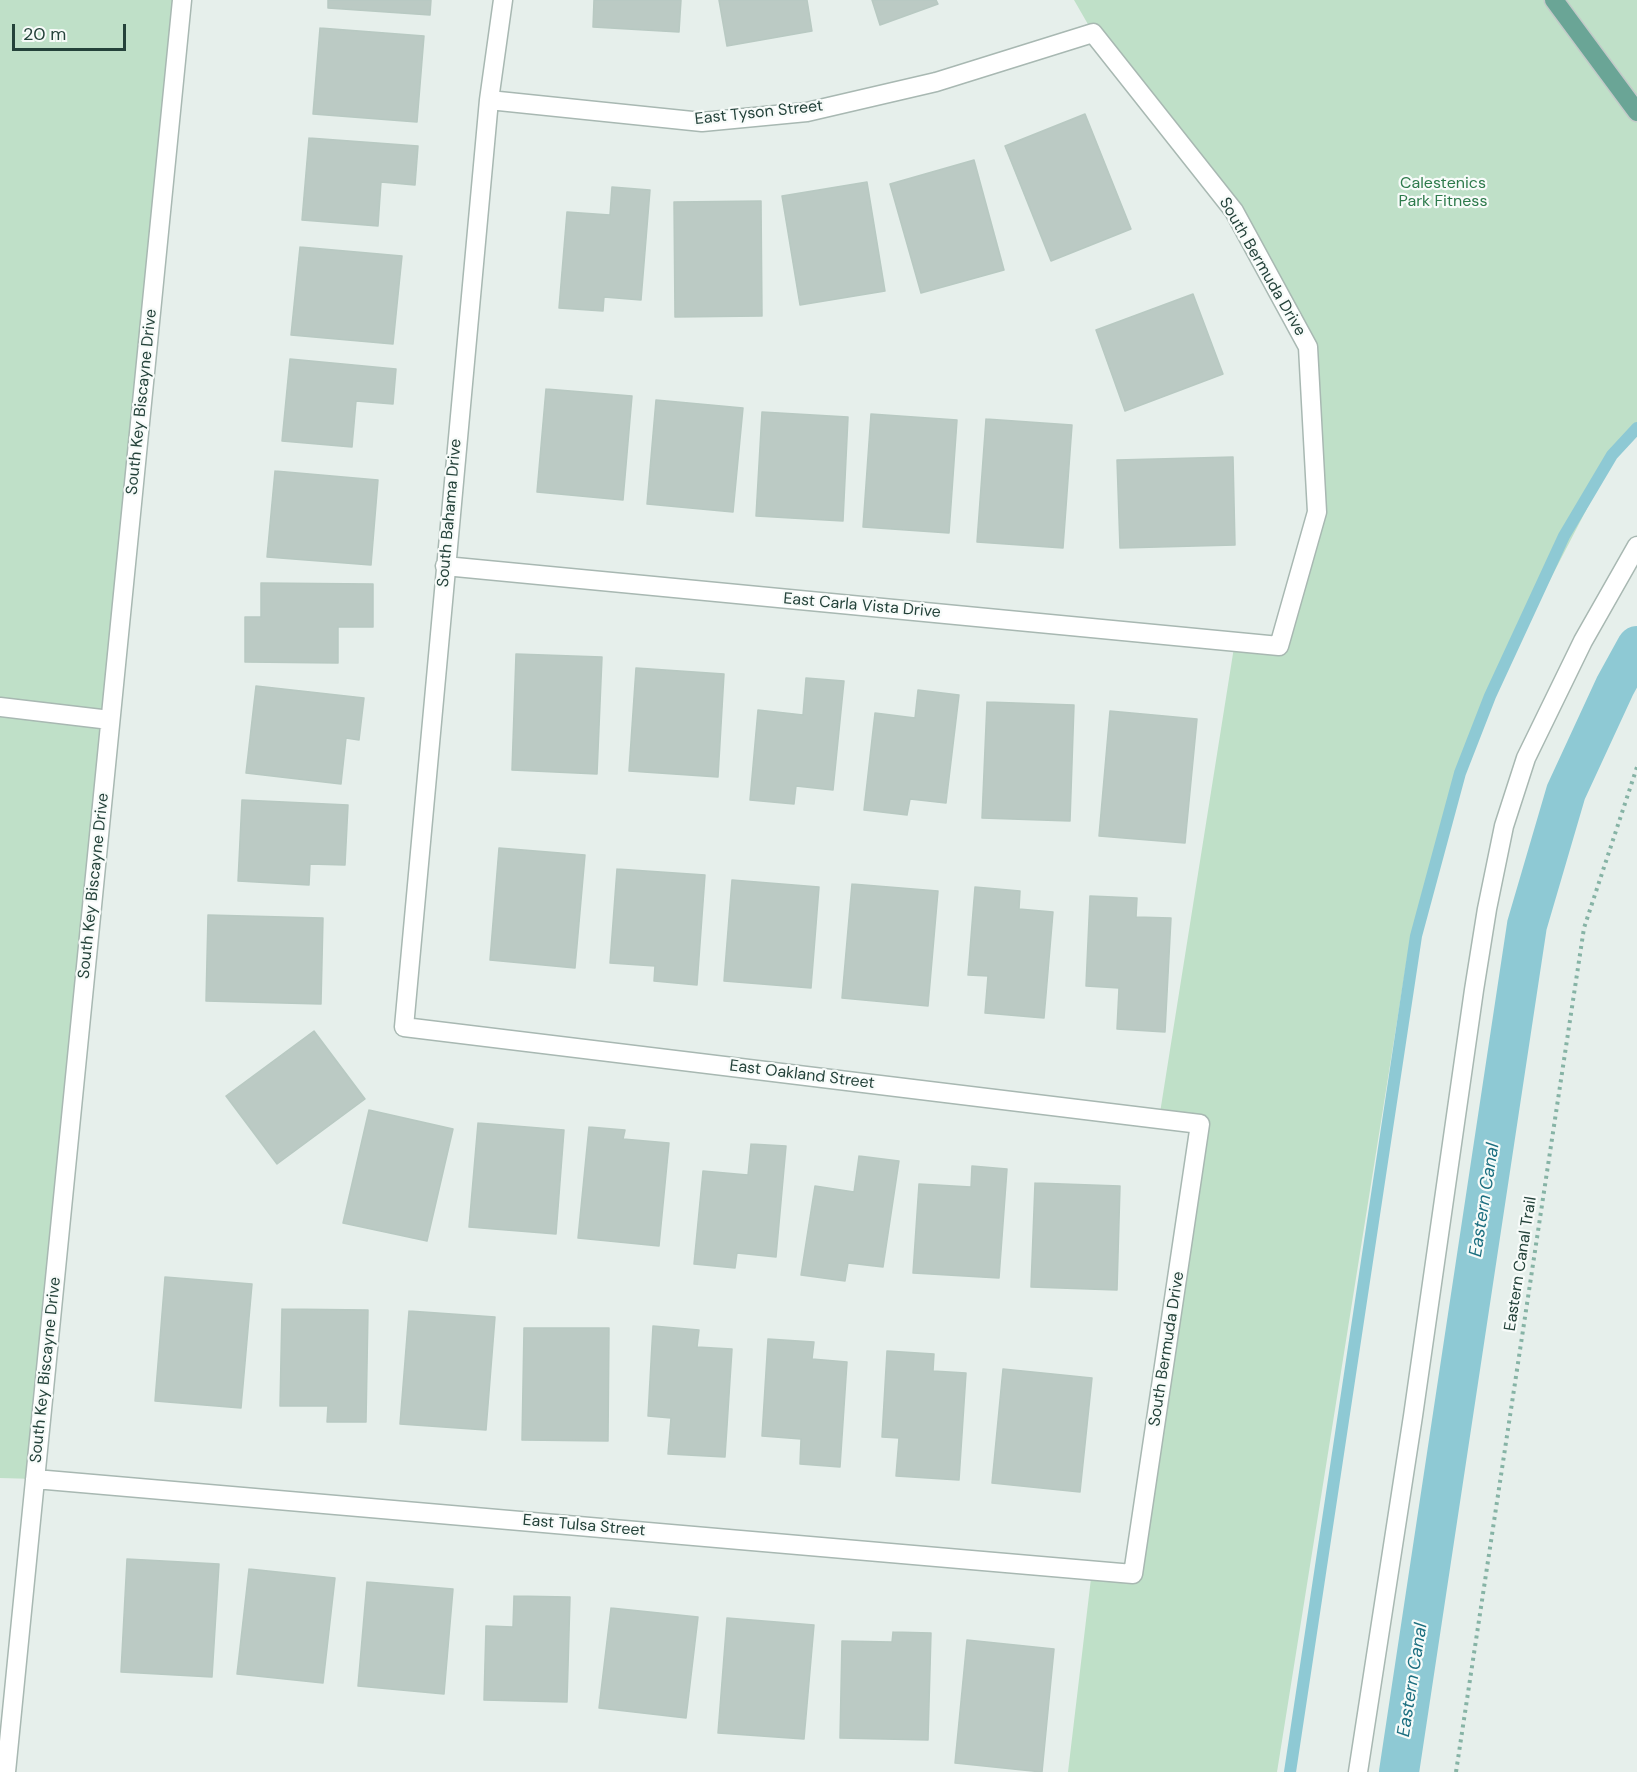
<!DOCTYPE html>
<html>
<head>
<meta charset="utf-8">
<style>
  body { margin:0 }
  #map { position:relative; width:1637px; height:1772px; overflow:hidden; background:#e6efeb; font-family:"DM Sans",sans-serif }
  canvas { display:block }
  .scale { position:absolute; left:12px; top:24px; width:114px; height:27px; box-sizing:border-box; border:3px solid #24423a; border-top:0; padding-left:8px; font-size:18px; line-height:21px; white-space:nowrap; color:#24423a; -webkit-text-stroke:4px #f7fbf9; paint-order:stroke }
</style>
</head>
<body>
<div id="map">
<canvas width="1637" height="1772"></canvas>
<div class="scale">20 m</div>
</div>
<script>
const c = document.querySelector('canvas').getContext('2d');
c.lineJoin = 'round';
function fill(path, color) {
  c.fillStyle = color;
  c.fill(path, 'evenodd');
}
function poly(rows) {
  const path = new Path2D();
  for (const r of rows) {
    path.moveTo(r[0], r[1]);
    for (let i = 2; i < r.length; i += 2) path.lineTo(r[i], r[i + 1]);
  }
  return path;
}
function stroke(path, color, width, dash) {
  c.strokeStyle = color;
  c.lineWidth = width;
  c.lineCap = dash ? 'butt' : 'round';
  c.setLineDash(dash || []);
  c.stroke(path);
}
function write(font, color, halo, rows, align = 'center') {
  c.font = font + ' "DM Sans",sans-serif';
  c.lineWidth = 4.5;
  c.setLineDash([]);
  c.textBaseline = 'middle';
  c.strokeStyle = halo;
  c.fillStyle = color;
  for (const [text, x, y, turn = 0] of rows) {
    c.save();
    c.translate(x, y);
    c.rotate((+turn || 0) * Math.PI / 180);
    c.textAlign = isNaN(turn) ? turn : align;
    if (halo) c.strokeText(text, 0, 0);
    c.fillText(text, 0, 0);
    c.restore();
  }
}
const green = poly([
  [0,0,182,0,35,1479,0,1478],
  [1074,0,1637,0,1637,427,1622,441,1470,734,1407,959,1277,1772,1068,1772,1092,1570,1133,1574,1200,1124,1159,1119,1235,641,1279,646,1317,512,1308,347,1234,211,1093,33]
]);
const stream = poly([
  [1290,1772,1416,936,1460,773,1490,696,1564,536,1612,455,1637,428]
]);
const canal = poly([
  [1399,1772,1527,925,1566,792,1615,686,1637,646]
]);
const building = poly([
  [328,0,431,0,430,15,328,8,328,0],
  [594,0,681,0,679,32,593,27,594,0],
  [719,0,807,0,812,31,727,46,719,0],
  [872,0,936,0,938,4,880,25,872,0],
  [320,28,424,36,417,122,313,114,320,28],
  [1085,114,1131,229,1051,261,1005,146,1085,114],
  [309,138,418,146,415,185,381,182,378,226,302,220,309,138],
  [974,160,1004,270,921,293,890,184,974,160],
  [867,182,885,291,800,305,782,196,867,182],
  [612,187,650,190,641,300,604,297,603,311,559,308,567,212,610,215,612,187],
  [761,201,762,316,675,317,674,202,761,201],
  [300,247,402,256,393,344,291,335,300,247],
  [1193,294,1223,374,1125,411,1096,330,1193,294],
  [290,359,396,369,393,404,356,401,352,447,282,441,290,359],
  [546,389,632,396,623,500,537,492,546,389],
  [656,400,743,408,733,512,647,504,656,400],
  [762,412,848,417,843,521,756,516,762,412],
  [871,414,957,420,949,533,863,527,871,414],
  [986,419,1072,425,1063,548,977,542,986,419],
  [1233,457,1235,545,1120,548,1117,460,1233,457],
  [275,471,378,480,371,565,267,557,275,471],
  [261,583,373,584,373,627,338,627,338,663,245,662,245,617,261,617,261,583],
  [516,654,602,657,597,774,512,770,516,654],
  [636,668,724,674,718,777,629,771,636,668],
  [806,678,844,681,833,790,796,786,794,804,750,800,758,710,803,715,806,678],
  [256,686,364,698,359,740,346,738,341,784,246,773,256,686],
  [918,690,959,695,946,803,910,799,907,815,864,810,875,713,915,718,918,690],
  [987,702,1074,705,1070,821,982,818,987,702],
  [1110,711,1197,719,1185,843,1099,836,1110,711],
  [242,800,348,805,345,865,310,864,309,885,238,881,242,800],
  [499,848,585,855,575,968,490,960,499,848],
  [617,869,705,875,697,985,654,981,655,966,610,963,617,869],
  [732,880,819,887,811,988,724,981,732,880],
  [852,884,938,891,928,1006,842,998,852,884],
  [975,887,1020,891,1019,909,1053,912,1044,1018,985,1013,988,976,968,975,975,887],
  [1090,896,1137,898,1136,917,1171,918,1165,1032,1117,1029,1119,988,1086,986,1090,896],
  [208,915,323,918,321,1004,206,1001,208,915],
  [314,1031,365,1099,277,1164,226,1096,314,1031],
  [369,1110,453,1129,427,1241,343,1223,369,1110],
  [478,1123,564,1130,556,1234,469,1227,478,1123],
  [589,1127,625,1130,623,1139,669,1143,659,1246,578,1238,589,1127],
  [751,1144,786,1146,776,1257,737,1253,735,1268,694,1264,703,1171,748,1175,751,1144],
  [859,1156,899,1161,883,1267,848,1263,845,1281,801,1275,815,1186,854,1192,859,1156],
  [972,1166,1007,1169,999,1278,913,1273,919,1184,971,1187,972,1166],
  [1035,1183,1120,1186,1117,1290,1031,1287,1035,1183],
  [165,1277,252,1284,241,1408,155,1401,165,1277],
  [282,1309,368,1310,366,1422,327,1422,328,1406,280,1406,282,1309],
  [409,1311,495,1317,486,1430,400,1424,409,1311],
  [653,1326,699,1330,697,1347,732,1349,725,1457,668,1454,671,1418,648,1416,653,1326],
  [524,1328,609,1328,608,1441,522,1440,524,1328],
  [768,1339,814,1342,812,1359,847,1362,840,1467,800,1464,801,1439,762,1436,768,1339],
  [887,1351,934,1354,933,1371,966,1373,959,1480,896,1476,899,1438,882,1437,887,1351],
  [1003,1369,1092,1378,1080,1492,992,1483,1003,1369],
  [127,1559,219,1564,212,1677,121,1672,127,1559],
  [249,1569,335,1578,323,1683,237,1674,249,1569],
  [367,1582,453,1589,444,1694,358,1686,367,1582],
  [514,1596,570,1597,567,1702,484,1700,486,1626,513,1627,514,1596],
  [611,1608,698,1617,686,1718,599,1708,611,1608],
  [727,1618,814,1625,804,1739,718,1733,727,1618],
  [893,1632,931,1633,928,1740,840,1738,842,1641,892,1642,893,1632],
  [967,1640,1054,1649,1042,1772,955,1763,967,1640]
]);
const path = poly([
  [1456,1772,1584,928,1637,767]
]);
const minor = poly([
  [445,566,1279,646,1317,512,1308,347,1234,211,1093,33,936,82,807,112,702,122,489,100],
  [0,707,110,720],
  [35,1479,1133,1574,1200,1124,404,1027,489,100,503,0],
  [6,1772,182,0],
  [1358,1772,1413,1416,1474,990,1487,909,1504,826,1526,758,1583,641,1637,546]
]);
const major = poly([
  [1554,0,1637,112]
]);
const streetNames = [
  ["East Tyson Street",759,113,-6],
  ["South Bermuda Drive",1262,267,60],
  ["South Key Biscayne Drive",142,402,-84],
  ["South Bahama Drive",450,513,-85],
  ["East Carla Vista Drive",862,606,5],
  ["South Key Biscayne Drive",94,886,-84],
  ["East Oakland Street",802,1075,7],
  ["Eastern Canal Trail",1521,1264,-81],
  ["South Bermuda Drive",1167,1349,-81],
  ["South Key Biscayne Drive",46,1370,-84],
  ["East Tulsa Street",584,1526,5]
];
const parkNames = [
  ["Calestenics",1443,184],
  ["Park Fitness",1443,202]
];
const waterNames = [
  ["Eastern Canal",1485,1200,-81],
  ["Eastern Canal",1413,1680,-81]
];
fill(green, '#bfe0c8');
stroke(stream, '#8ec9d4', 12);
stroke(canal, '#8ec9d4', 40);
fill(building, '#bbcac4');
stroke(building, '#b8c9c2', 1.5);
stroke(minor, '#a8b8b2', 21);
stroke(major, '#c2cac8', 21);
stroke(path, '#86b3a5', 4, [3, 4.5]);
stroke(minor, '#fff', 18);
stroke(major, '#6aa596', 18);
write('16px', '#24423a', '#f7fbf9', streetNames);
write('16px', '#2d7a4b', '#f7fbf9', parkNames);
write('italic 18px', '#1c6f80', '#f7fbf9', waterNames);
</script>
</body>
</html>
